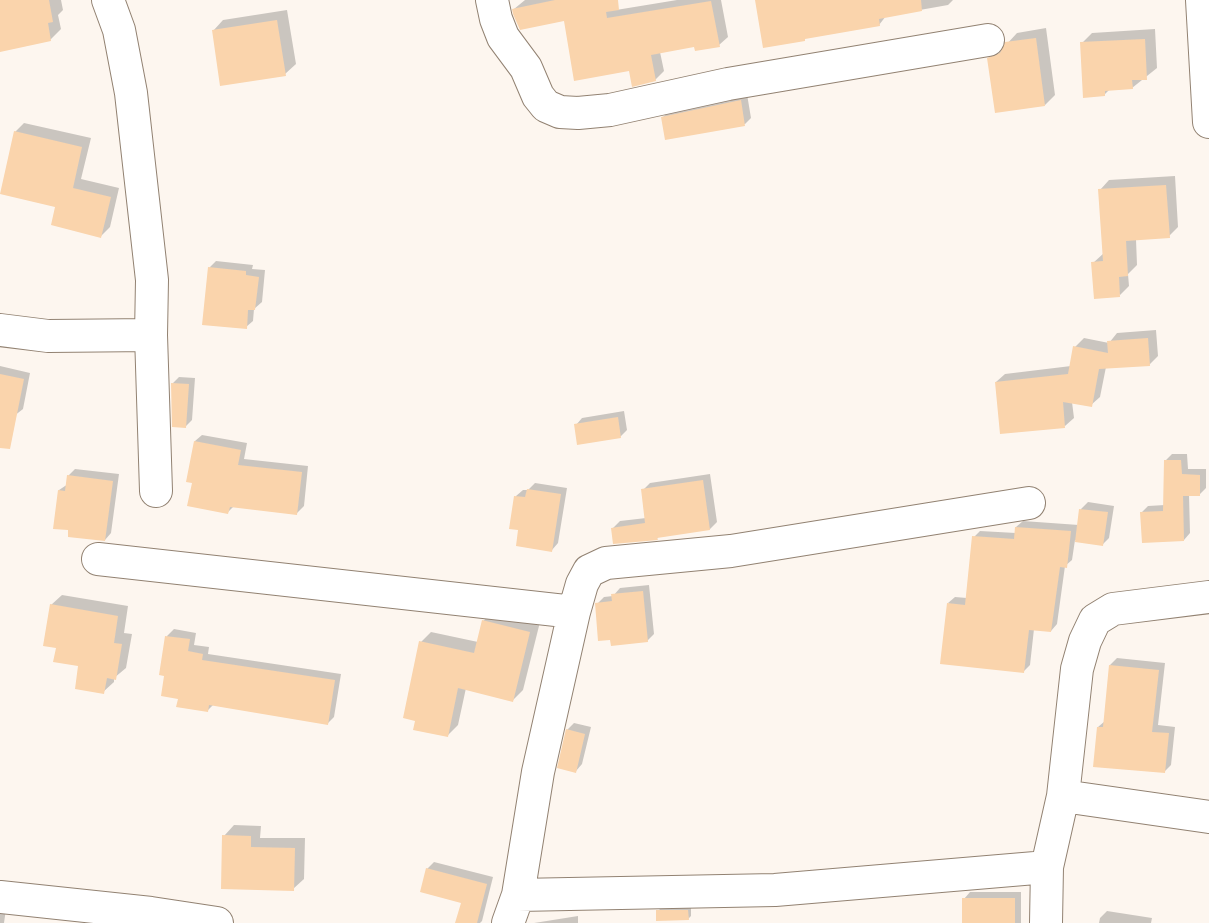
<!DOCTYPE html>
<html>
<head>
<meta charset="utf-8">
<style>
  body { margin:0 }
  canvas { display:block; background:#fdf6ef }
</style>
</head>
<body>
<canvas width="1209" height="923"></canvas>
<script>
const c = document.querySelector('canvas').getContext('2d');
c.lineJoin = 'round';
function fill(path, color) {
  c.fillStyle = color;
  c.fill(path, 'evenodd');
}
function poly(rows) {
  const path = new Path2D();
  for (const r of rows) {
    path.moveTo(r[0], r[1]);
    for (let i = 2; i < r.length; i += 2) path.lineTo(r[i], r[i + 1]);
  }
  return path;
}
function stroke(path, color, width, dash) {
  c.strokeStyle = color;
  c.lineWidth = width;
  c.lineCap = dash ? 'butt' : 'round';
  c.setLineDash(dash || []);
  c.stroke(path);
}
const shadow = poly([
  [0,0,61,0,63,10,58,15,61,29,50,40,0,50],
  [525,0,613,0,616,10,677,0,721,0,728,37,719,45,696,45,660,52,664,71,655,80,630,69,565,19,514,9],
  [756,0,953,0,948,5,886,16,879,25],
  [287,10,296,64,285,74,213,31,223,20],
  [1046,28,1055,95,1045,105,988,59,999,49,1005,46,1017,33],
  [1155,29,1157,68,1132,88,1110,89,1104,95,1082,43,1092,33],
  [747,94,751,118,745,124,662,118,669,111],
  [24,123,91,138,81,179,119,188,110,227,101,236,57,206,15,132],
  [1175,176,1178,227,1169,236,1136,239,1137,265,1128,274,1129,286,1120,295,1093,263,1104,253,1100,190,1109,180],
  [216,261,253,265,252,269,265,270,262,302,254,309,253,321,246,327,209,268],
  [1156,330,1158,356,1149,365,1106,367,1100,397,1091,405,1072,402,1074,418,1065,426,996,382,1005,374,1071,366,1075,347,1084,338,1109,343,1117,333],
  [0,366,30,373,23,409,0,427],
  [179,377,195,378,192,420,185,427,172,384],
  [624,411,627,430,620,437,576,425,582,418],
  [202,435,247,443,244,459,308,466,304,506,297,513,234,506,228,512,194,482,195,441],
  [1172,454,1187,454,1188,469,1206,469,1206,488,1199,495,1189,494,1190,533,1184,540,1142,512,1148,506,1165,505,1166,460],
  [75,469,119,474,111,533,105,540,70,529,59,490,68,484,68,476],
  [710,474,717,522,710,529,659,536,657,539,613,528,620,521,646,518,643,490,650,483],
  [535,483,567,488,558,543,552,550,520,529,516,496,523,490,528,490],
  [1088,502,1114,506,1109,538,1103,544,1075,540,1072,560,1065,566,1057,624,1051,631,1034,629,1030,665,1024,671,948,603,955,597,967,598,974,537,980,531,1016,533,1016,527,1023,521,1079,525,1081,509],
  [649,585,654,634,647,641,597,604,604,597,613,596,620,588],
  [62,595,128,606,124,633,132,634,126,668,114,678,114,682,103,692,80,665,51,605],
  [494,611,540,622,523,690,513,700,466,688,458,725,447,736,416,720,421,642,431,632,478,642,483,621],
  [174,629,196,633,194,645,209,647,208,654,341,674,334,717,327,724,214,704,208,710,179,697,167,636],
  [1117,658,1165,663,1158,725,1175,727,1171,765,1164,772,1098,727,1105,721,1110,665],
  [574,723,591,727,582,764,576,771,567,730],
  [234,825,261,826,260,838,305,838,304,879,293,889,224,836],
  [434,862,493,877,482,921,480,923,457,923,462,902,427,869],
  [970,892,1021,892,1021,923,964,923,964,899],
  [691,907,691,916,688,919,658,911,661,908],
  [0,908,6,909,4,923,0,923],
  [1107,911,1152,918,1151,923,1099,923,1100,918],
  [578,916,578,923,590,923,534,923]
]);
const building = poly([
  [0,0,49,0,53,22,48,23,51,41,0,52],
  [555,0,618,0,619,10,606,12,607,18,711,1,720,47,695,51,694,47,651,55,656,81,632,87,629,71,574,81,564,21,520,30,513,14,512,9],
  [755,0,921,0,922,11,879,19,880,26,805,39,805,41,763,48],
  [277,20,286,76,220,86,212,30],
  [1036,38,1045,106,995,113,987,58,1000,53,1005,42],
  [1145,39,1147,80,1132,80,1133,89,1105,91,1105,96,1083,98,1080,42],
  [741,100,745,126,665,140,661,117],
  [14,131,82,147,73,188,111,197,101,238,51,225,55,207,0,194],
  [1166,185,1170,238,1126,241,1128,276,1119,277,1120,297,1094,299,1091,262,1103,261,1098,189],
  [208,267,246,271,246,275,259,277,255,310,248,310,247,329,202,325],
  [1148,338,1150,366,1099,369,1092,407,1063,402,1065,428,1000,434,995,382,1068,374,1073,346,1108,353,1107,341],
  [0,374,24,379,10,449,0,448],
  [171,383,189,384,186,428,172,427],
  [618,417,621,438,577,445,574,424],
  [194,441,241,450,238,465,302,472,297,515,230,507,228,514,187,506,192,483,186,482],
  [1164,460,1181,460,1182,474,1200,475,1200,496,1183,496,1184,541,1142,543,1140,512,1163,511],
  [67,475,113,481,105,541,68,537,68,530,53,529,58,490,65,491],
  [703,480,710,530,657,538,658,540,613,544,611,528,645,523,641,489],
  [527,489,561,494,552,552,516,546,518,530,509,529,514,496,525,497],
  [1079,509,1108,512,1103,546,1075,542],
  [1015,527,1071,531,1067,568,1060,567,1051,632,1029,630,1024,673,940,664,947,603,965,605,972,536,1014,539],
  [643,591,648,642,611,646,610,640,598,641,595,603,612,601,611,594],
  [50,604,118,616,114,643,122,644,116,680,107,678,104,694,75,689,78,666,53,662,56,648,43,646],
  [482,620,530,632,513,702,458,688,448,737,413,730,415,721,403,718,419,641,474,653],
  [165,636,190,639,188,651,203,654,202,660,335,680,328,725,209,705,208,712,176,707,178,699,161,696,164,676,159,675],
  [1109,665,1159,670,1152,732,1169,733,1165,773,1093,767,1097,727,1103,727],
  [566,729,585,734,576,773,557,768],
  [222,835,251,836,251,847,295,848,294,891,221,889],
  [426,868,487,884,477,923,455,923,461,903,420,892],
  [962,898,1015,898,1015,923,962,923],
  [656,910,688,910,689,920,656,921]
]);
const minor = poly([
  [108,0,119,30,131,93,152,280,151,335,156,491],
  [492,0,496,19,503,37,526,68,538,96,546,106,560,112,578,113,610,110,728,84,988,40],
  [1202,0,1209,122],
  [0,330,48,336,151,335],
  [98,559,574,612],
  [1063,796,1209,817],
  [518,895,775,890,1047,867],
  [0,897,151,913,217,923],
  [508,923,518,895,538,772,574,612,582,584,589,571,606,563,731,551,1029,503],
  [1046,923,1047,867,1063,796,1077,669,1085,641,1095,620,1113,609,1209,597]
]);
fill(shadow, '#0003');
fill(building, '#fad4ac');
stroke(minor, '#928272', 34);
stroke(minor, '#fff', 32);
</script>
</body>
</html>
